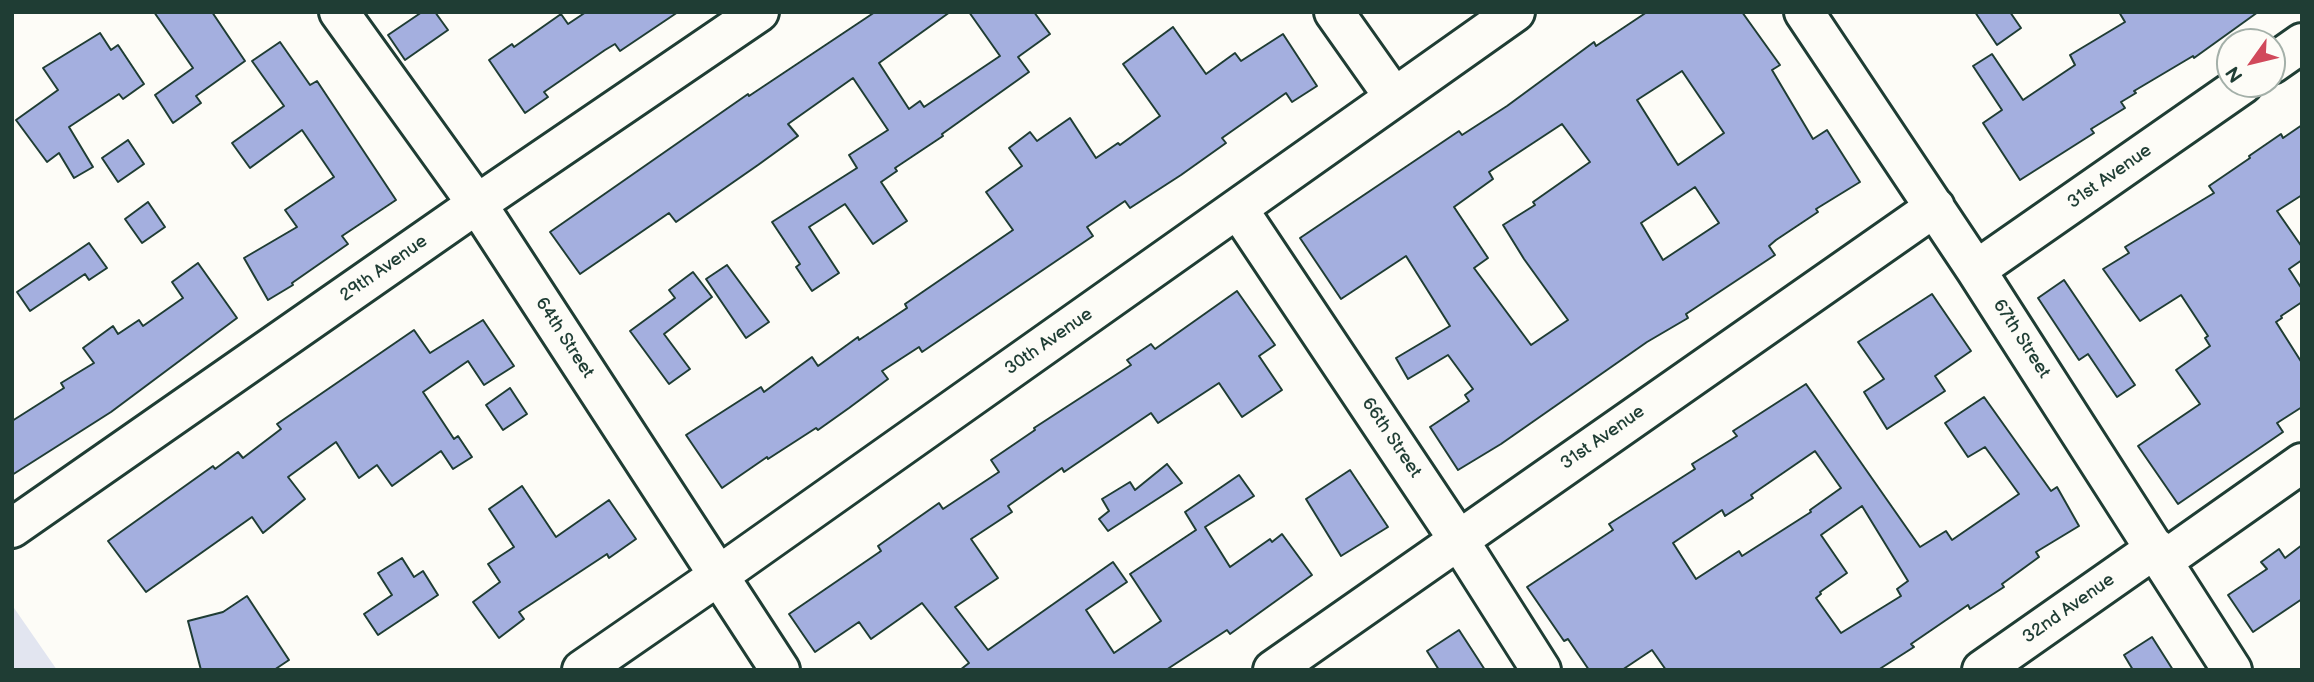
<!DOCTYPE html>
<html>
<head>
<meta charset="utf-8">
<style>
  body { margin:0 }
  #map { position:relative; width:2314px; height:682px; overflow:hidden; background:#fdfcf7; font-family:"Balsamiq Sans",sans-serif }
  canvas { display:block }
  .frame { position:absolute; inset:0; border:14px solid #1f3d34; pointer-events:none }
  .north { position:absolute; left:2216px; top:28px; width:70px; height:70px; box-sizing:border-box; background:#fdfcf7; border:2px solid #a4b0a9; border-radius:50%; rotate:236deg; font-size:19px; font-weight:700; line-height:28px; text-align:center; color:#1f3d34 }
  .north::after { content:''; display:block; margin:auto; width:24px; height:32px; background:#d1495b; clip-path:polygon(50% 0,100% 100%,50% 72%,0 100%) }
</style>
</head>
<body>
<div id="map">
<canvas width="2314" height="682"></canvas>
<div class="frame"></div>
<div class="north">N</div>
</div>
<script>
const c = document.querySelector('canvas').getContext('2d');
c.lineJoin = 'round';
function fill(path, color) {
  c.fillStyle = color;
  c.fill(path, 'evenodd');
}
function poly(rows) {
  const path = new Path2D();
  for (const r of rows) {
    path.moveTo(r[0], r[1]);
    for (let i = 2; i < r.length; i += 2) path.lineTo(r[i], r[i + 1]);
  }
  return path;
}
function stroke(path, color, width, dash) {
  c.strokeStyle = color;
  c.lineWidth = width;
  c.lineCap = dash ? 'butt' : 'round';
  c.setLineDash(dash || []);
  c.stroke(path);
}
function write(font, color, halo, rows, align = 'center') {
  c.font = font + ' "Balsamiq Sans",sans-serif';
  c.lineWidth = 6;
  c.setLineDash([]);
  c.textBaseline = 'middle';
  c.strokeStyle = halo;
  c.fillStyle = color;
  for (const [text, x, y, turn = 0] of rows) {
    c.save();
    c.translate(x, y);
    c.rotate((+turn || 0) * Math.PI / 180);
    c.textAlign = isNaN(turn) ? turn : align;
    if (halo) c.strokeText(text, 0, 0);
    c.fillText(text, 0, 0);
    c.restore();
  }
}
const built = poly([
  [12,605,57,670,12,670]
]);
const building = poly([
  [154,12,212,12,245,61,196,96,201,103,173,123,155,95,193,68,154,12],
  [422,12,435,12,448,30,405,60,388,35,422,12],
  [586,12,678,12,620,51,615,44,605,50,544,92,548,97,525,113,489,60,512,44,514,47,561,14,568,24,586,12],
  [875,12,950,12,879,63,909,109,920,101,924,107,1000,56,969,12,1034,12,1050,34,1018,57,1029,72,942,134,943,136,895,168,897,171,881,182,907,221,873,244,845,204,809,227,839,273,812,291,796,267,800,264,772,222,857,168,849,155,888,130,853,78,788,124,798,136,758,165,676,222,669,213,580,274,550,232,748,94,749,96,875,12],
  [1647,12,1742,12,1780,65,1772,70,1813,139,1827,130,1860,182,1816,209,1818,212,1776,240,1769,246,1775,255,1686,314,1688,318,1647,342,1501,444,1458,470,1430,427,1469,401,1465,395,1473,389,1448,355,1408,379,1396,358,1450,326,1406,256,1341,299,1300,238,1459,131,1462,135,1507,106,1594,42,1596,46,1647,12],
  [1682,71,1724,133,1678,165,1637,100,1682,71],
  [1562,124,1590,162,1533,202,1535,205,1503,225,1524,259,1568,320,1531,345,1474,268,1488,258,1454,207,1493,179,1489,172,1562,124],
  [1695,187,1719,223,1663,260,1641,223,1695,187],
  [1975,12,2010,12,2021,28,1997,45,1975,12],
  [2119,12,2258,12,2194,58,2193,56,2134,91,2136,93,2121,102,2125,108,2091,129,2094,133,2020,180,1983,123,2002,110,1973,66,1992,54,2023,100,2075,65,2070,55,2125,22,2119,12],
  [1173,27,1206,74,1235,53,1241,61,1283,34,1317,86,1292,102,1286,93,1222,138,1226,143,1181,175,1130,208,1125,201,1087,227,1093,236,922,352,919,347,882,371,888,379,849,408,818,430,816,428,768,459,767,457,722,488,686,435,761,387,764,392,812,357,818,366,858,337,859,340,907,308,905,304,1013,230,986,192,1022,166,1009,148,1030,132,1037,141,1070,118,1096,158,1118,143,1120,145,1160,116,1123,64,1173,27],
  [100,33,111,50,118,45,144,84,123,99,119,94,69,127,93,167,74,178,59,153,47,162,16,120,58,90,43,68,100,33],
  [280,42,310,85,317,81,396,200,342,236,348,244,292,283,293,285,268,300,244,258,297,227,285,210,334,177,302,130,250,168,232,143,284,106,252,61,280,42],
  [2302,125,2302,195,2277,211,2302,247,2302,260,2289,269,2302,289,2302,302,2281,316,2282,318,2276,322,2302,363,2302,407,2277,423,2283,432,2178,504,2138,446,2200,404,2176,370,2210,346,2205,338,2208,336,2181,295,2140,321,2103,269,2129,253,2125,247,2214,193,2209,186,2250,158,2249,156,2281,134,2283,138,2302,125],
  [128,140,144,164,118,182,102,158,128,140],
  [148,202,165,227,142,243,125,219,148,202],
  [89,243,107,268,89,280,85,274,30,311,17,292,89,243],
  [198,263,237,318,111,412,12,475,12,421,64,388,61,383,94,363,83,348,113,326,118,334,139,320,143,326,183,298,172,282,198,263],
  [727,265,769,322,746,338,706,279,727,265],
  [693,272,712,297,664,334,690,369,669,384,630,331,675,298,669,290,693,272],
  [2064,280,2135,385,2117,397,2088,354,2079,360,2038,298,2064,280],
  [1237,291,1275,345,1259,356,1282,390,1242,417,1219,383,1158,423,1151,413,1064,472,1062,468,1008,506,1012,512,971,539,998,578,955,607,988,650,1113,562,1127,582,1086,610,1114,653,1161,621,1130,574,1196,530,1185,512,1239,475,1254,496,1205,527,1230,567,1270,539,1272,542,1282,534,1312,575,1230,634,1227,630,1166,670,960,670,969,663,922,603,871,639,859,622,815,652,789,614,881,551,878,546,912,522,939,503,943,509,999,472,991,460,1035,430,1034,428,1131,365,1127,360,1151,344,1155,349,1237,291],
  [1932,294,1971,351,1935,376,1945,391,1887,429,1864,392,1884,379,1858,342,1932,294],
  [483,320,514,366,484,385,468,361,423,392,454,439,458,436,472,457,453,469,441,451,392,486,377,465,359,478,336,442,288,477,305,499,263,533,252,517,146,592,108,541,213,466,215,469,238,452,243,458,281,429,277,424,414,330,430,353,483,320],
  [1806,384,1920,547,1946,531,1952,540,2019,494,1985,447,1968,457,1945,423,1984,397,2051,491,2057,487,2079,526,2036,552,2039,557,2002,584,2004,587,1970,609,1968,605,1911,644,1914,647,1878,670,1666,670,1652,650,1622,670,1589,670,1568,639,1564,641,1527,587,1613,530,1609,524,1695,469,1692,464,1737,436,1733,431,1806,384],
  [1815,451,1841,488,1810,510,1811,512,1742,556,1739,551,1696,579,1673,543,1722,510,1725,516,1753,498,1751,495,1815,451],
  [1862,506,1908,581,1897,589,1901,596,1841,633,1816,598,1821,594,1820,592,1847,573,1821,535,1862,506],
  [510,388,527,414,503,430,486,405,510,388],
  [1167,464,1182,483,1108,531,1099,519,1109,511,1102,499,1130,482,1135,490,1167,464],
  [1350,470,1388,527,1341,556,1306,499,1350,470],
  [522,486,556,537,609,500,636,539,609,558,607,554,519,612,524,619,499,638,473,602,500,582,488,564,514,547,489,509,522,486],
  [2302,545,2302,599,2253,632,2228,595,2267,569,2261,562,2279,549,2285,558,2302,545],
  [402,558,414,577,423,571,438,595,378,635,364,614,392,595,378,573,402,558],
  [247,596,289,660,274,670,201,670,188,621,223,612,247,596],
  [1459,630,1485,670,1439,670,1427,651,1459,630],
  [2152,637,2173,670,2133,670,2124,655,2152,637]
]);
const minor = poly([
  [339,12,477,204,780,670],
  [1334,12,1394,97],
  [1804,12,1976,270,2232,670],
  [2272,64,2302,43],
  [1238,209,1458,539,1541,670],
  [1976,270,2243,84],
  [12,528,477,204,759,12],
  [2163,561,2302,463],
  [582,670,718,576,1515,12],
  [1273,670,1935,207],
  [1982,670,2156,548]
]);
const streetNames = [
  ["31st Avenue",2110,177,-35],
  ["29th Avenue",384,269,-35],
  ["64th Street",564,338,57],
  ["67th Street",2021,339,57],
  ["30th Avenue",1049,342,-35],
  ["66th Street",1391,438,56],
  ["31st Avenue",1603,438,-35],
  ["32nd Avenue",2069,609,-35]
];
fill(built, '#e2e5f0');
fill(building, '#a4afdf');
stroke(building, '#1f3d34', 2);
stroke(minor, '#1f3d34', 44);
stroke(minor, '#fdfcf7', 38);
write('18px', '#1f3d34', '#fdfcf7', streetNames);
</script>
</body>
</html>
